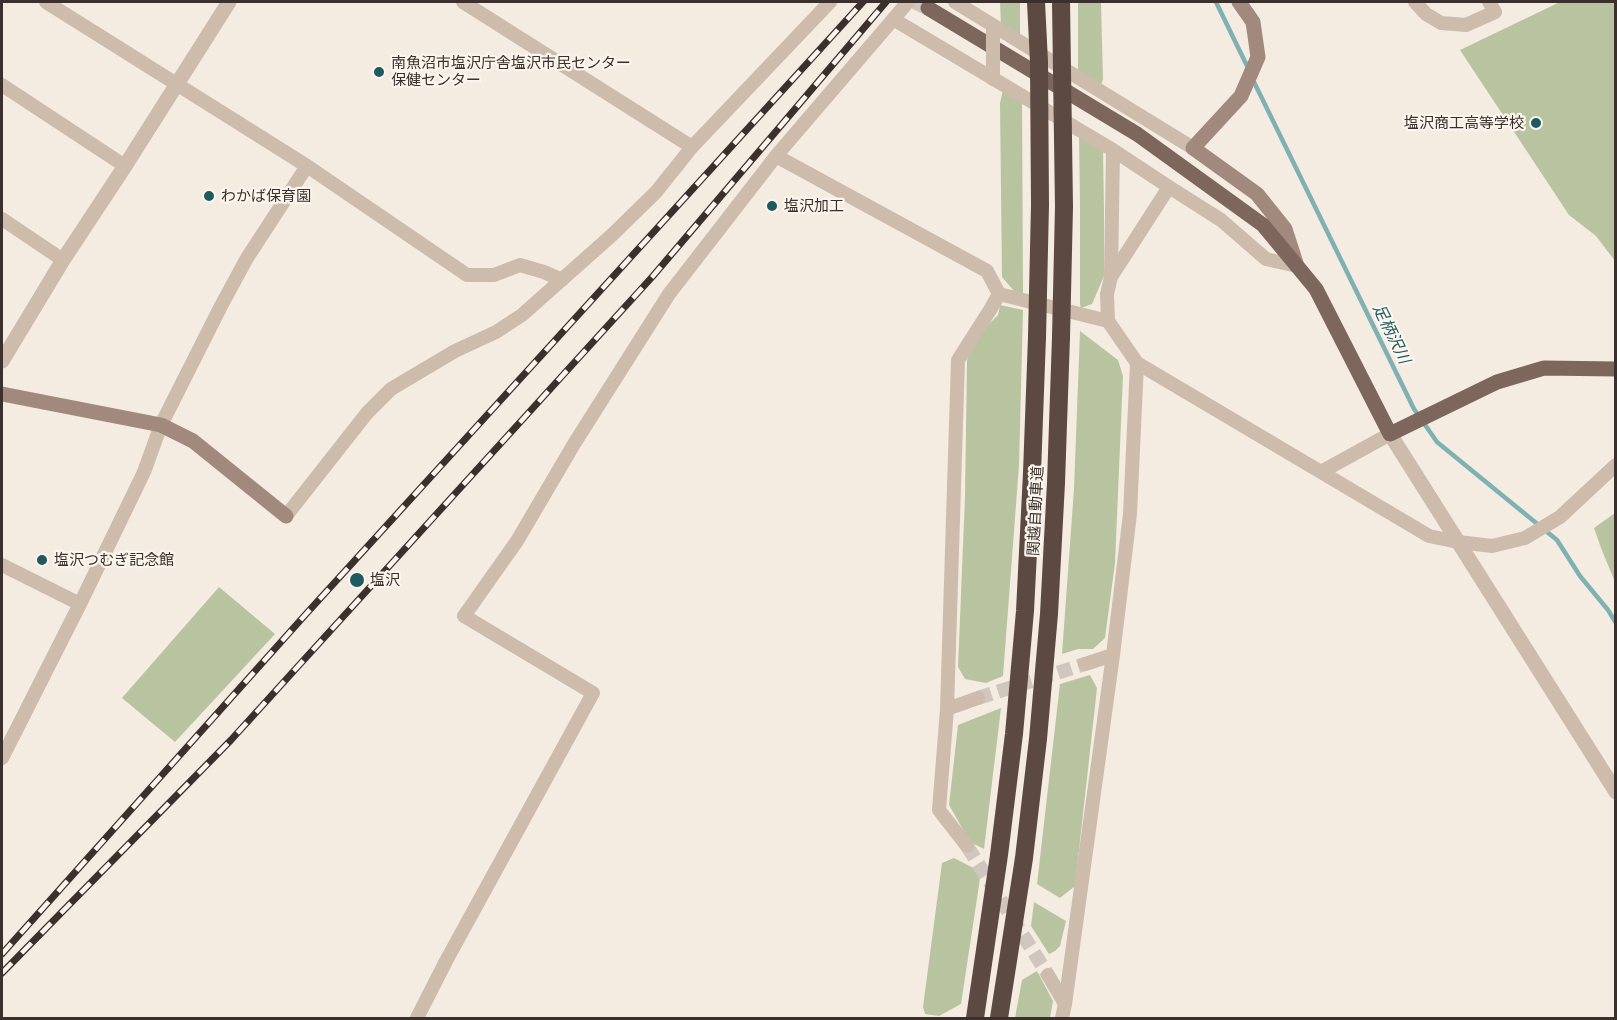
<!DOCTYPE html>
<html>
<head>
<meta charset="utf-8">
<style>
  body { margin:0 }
  #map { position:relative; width:1617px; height:1020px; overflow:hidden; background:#f4ebe1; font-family:Raleway,sans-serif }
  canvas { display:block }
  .frame { position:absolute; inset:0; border:3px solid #3b302b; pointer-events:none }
</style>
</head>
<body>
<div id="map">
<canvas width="1617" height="1020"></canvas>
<div class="frame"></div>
</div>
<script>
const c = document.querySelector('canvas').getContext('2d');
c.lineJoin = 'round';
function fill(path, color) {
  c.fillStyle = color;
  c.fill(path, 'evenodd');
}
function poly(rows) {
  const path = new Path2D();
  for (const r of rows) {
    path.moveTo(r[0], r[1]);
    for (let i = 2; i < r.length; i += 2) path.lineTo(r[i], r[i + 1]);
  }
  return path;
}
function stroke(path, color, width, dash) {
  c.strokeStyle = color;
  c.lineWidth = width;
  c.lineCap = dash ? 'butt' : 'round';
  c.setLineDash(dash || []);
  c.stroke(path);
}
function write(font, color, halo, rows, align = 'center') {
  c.font = font + ' Raleway,"Noto Sans JP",sans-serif';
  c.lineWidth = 4.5;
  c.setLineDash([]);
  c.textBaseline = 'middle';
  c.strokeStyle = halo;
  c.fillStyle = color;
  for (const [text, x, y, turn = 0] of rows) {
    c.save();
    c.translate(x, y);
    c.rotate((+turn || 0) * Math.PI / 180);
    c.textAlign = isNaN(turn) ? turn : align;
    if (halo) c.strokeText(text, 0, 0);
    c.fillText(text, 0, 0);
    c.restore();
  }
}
const green = poly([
  [1000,2,1020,2,1020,37,1001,25],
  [1078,2,1101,2,1103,79,1101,85,1078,72],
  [1560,2,1615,2,1615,261,1596,236,1569,215,1460,50],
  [1003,90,1022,101,1023,295,1014,291,1002,277,1000,103],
  [1079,134,1103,148,1104,212,1104,276,1092,304,1081,308,1080,305,1080,205],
  [1000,305,1023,310,1019,465,1003,676,986,683,965,679,958,667,965,497,967,360,972,344,982,331,998,315],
  [1080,331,1118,360,1123,376,1115,563,1105,638,1093,649,1078,649,1062,654,1074,489],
  [1615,513,1615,582,1601,548,1594,528],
  [219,587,275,634,175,742,122,698],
  [1090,675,1097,688,1075,886,1060,898,1037,884,1060,684],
  [1001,708,984,849,970,842,949,805,958,725],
  [954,858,981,872,961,1004,939,1016,925,1014,923,1007,942,863],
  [1034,902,1066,921,1060,946,1055,951,1049,954,1031,926],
  [1037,971,1053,1001,1050,1018,1015,1018,1022,980]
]);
const stream = poly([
  [1216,2,1249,70],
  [1253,80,1414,409,1437,442,1557,540,1580,576,1608,610,1616,623]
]);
const minorTunnel = poly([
  [978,698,1085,664],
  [967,846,1048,975]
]);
const primaryTunnel = poly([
  [915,2,928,8]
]);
const minor = poly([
  [46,2,307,166,467,275,494,275,520,265,544,272,562,280],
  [463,2,692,147],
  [955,2,1193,148],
  [1415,2,1426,14,1441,23,1466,25,1495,12,1489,2],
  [893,19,1113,150,1169,187,1221,220,1266,259,1297,266],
  [2,85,125,166],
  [776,156,987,271,999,294,1108,321],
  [1169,187,1111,277,1107,294,1108,321,1137,363,1321,472,1390,434],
  [2,219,63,260],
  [1111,275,1113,150],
  [1321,472,1429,536,1458,542,1492,546,1525,538,1560,517,1616,465],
  [286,516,367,413,391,389,455,351,496,332,522,315,612,235,656,192,692,147,830,2],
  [2,565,80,604],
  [1085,664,1113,655],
  [947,709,978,698],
  [2,758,80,604,144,472,161,425,221,306,247,258,307,166],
  [967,846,939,810,947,709,958,360,990,310,999,294],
  [1048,975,1065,1004],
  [417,1018,446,961,593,693,464,616,517,541,574,444,669,294,776,156,908,2],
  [1062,1018,1065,1004,1113,655,1130,514,1137,363]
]);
const tertiary = poly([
  [2,361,63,260,125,166,229,2],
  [1390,434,1616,792]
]);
const secondary = poly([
  [1239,2,1253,22,1258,57,1241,96,1193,148,1257,194,1285,229,1297,266],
  [2,394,161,425,193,441,286,516]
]);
const primary = poly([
  [928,8,1137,134,1263,225,1316,289,1390,434,1497,382,1544,368,1616,369]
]);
const motorway = poly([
  [975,1018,999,855,1014,734,1025,611,1032,473,1037,337],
  [999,1018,1024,858,1038,739,1049,614,1056,483,1061,337]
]);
const rail = poly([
  [2,954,306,614,863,2],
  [2,973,231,740,653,276,886,2]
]);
const minorBridge = poly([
  [993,79,993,26]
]);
const motorwayBridge = poly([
  [1036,2,1039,62,1040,205,1037,337],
  [1061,2,1064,207,1061,337]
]);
const markers = [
  [379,72,6,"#1f5a5e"],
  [1536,123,6,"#1f5a5e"],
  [209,196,6,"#1f5a5e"],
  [772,206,6,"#1f5a5e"],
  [42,560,6,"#1f5a5e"],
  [357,580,8,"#1f5a5e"]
];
const poiNames = [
  ["南魚沼市塩沢庁舎塩沢市民センター",391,63],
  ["保健センター",391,80],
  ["塩沢商工高等学校",1524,123,"right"],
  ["わかば保育園",221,196],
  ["塩沢加工",784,206],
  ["塩沢つむぎ記念館",54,560],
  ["塩沢",370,580]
];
const streetNames = [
  ["関越自動車道",1036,511,-87]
];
const waterNames = [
  ["足柄沢川",1391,334,64]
];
fill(green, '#b8c4a0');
stroke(stream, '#7fb0b2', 4.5);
stroke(minorTunnel, '#cfc6bd', 14, [14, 7]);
stroke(primaryTunnel, '#cfc6bd', 15, [15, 8]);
stroke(minor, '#cdbbac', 14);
stroke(tertiary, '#cdbbac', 15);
stroke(secondary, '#a18a7d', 15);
stroke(primary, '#7d675c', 15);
stroke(motorway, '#5c4a42', 18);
stroke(rail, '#3b302b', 7);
stroke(rail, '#fbf5ee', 4.5, [14]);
stroke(minorBridge, '#cdbbac', 14);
stroke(motorwayBridge, '#5c4a42', 18);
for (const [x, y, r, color] of markers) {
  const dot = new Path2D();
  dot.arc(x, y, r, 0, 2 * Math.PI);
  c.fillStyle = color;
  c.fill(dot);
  stroke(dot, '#fbf5ee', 2);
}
write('15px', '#3b302b', '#fbf5ee', poiNames, 'left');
write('15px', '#3b302b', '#fbf5ee', streetNames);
write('italic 16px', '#1f5a5e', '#fbf5ee', waterNames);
</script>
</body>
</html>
